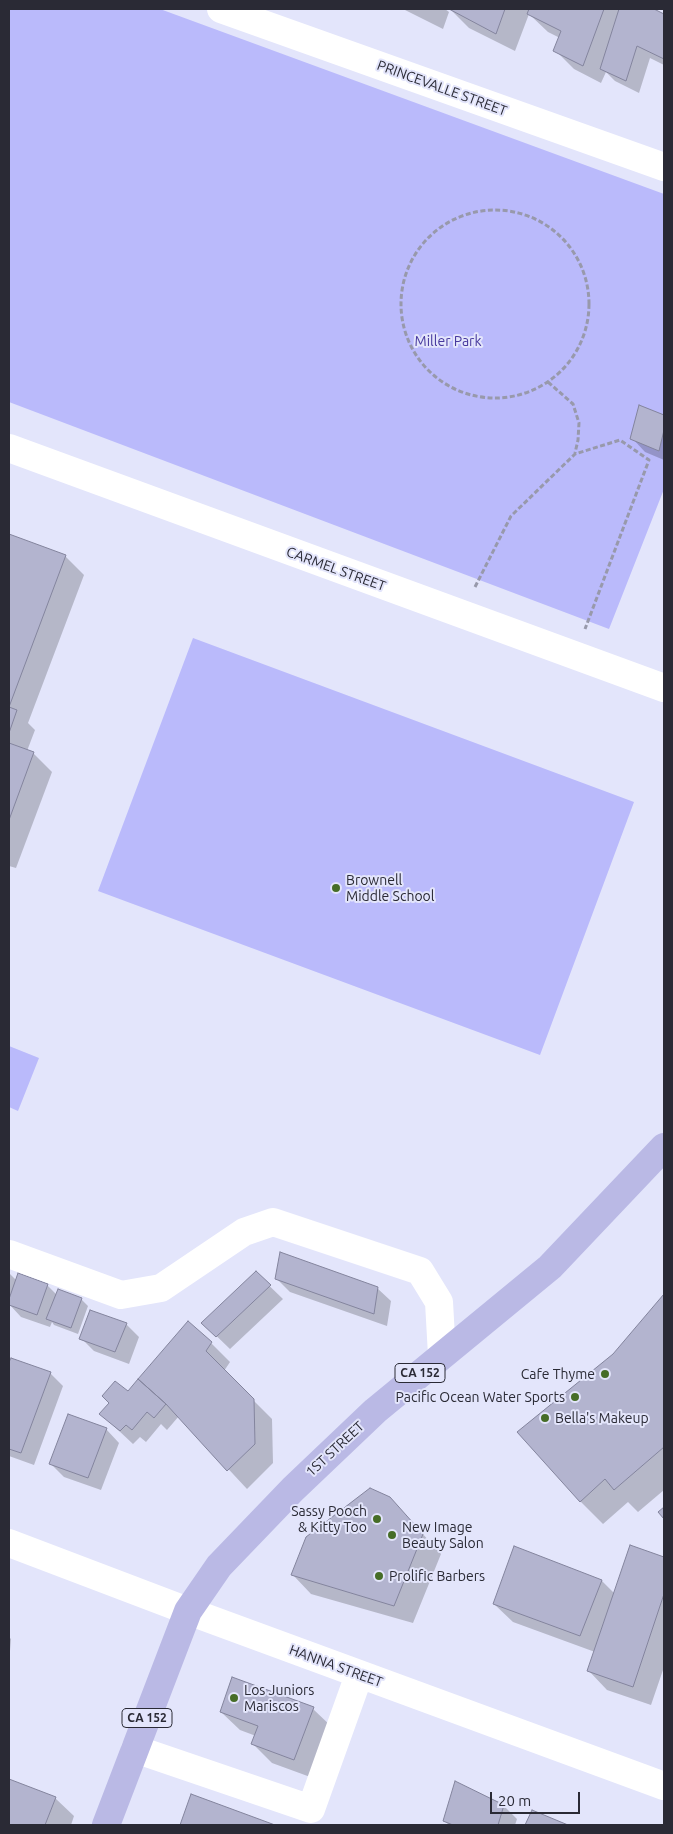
<!DOCTYPE html>
<html>
<head>
<meta charset="utf-8">
<style>
  body { margin:0 }
  #map { position:relative; width:673px; height:1834px; overflow:hidden; background:#e3e5fb; font-family:Ubuntu,sans-serif }
  canvas { display:block }
  .frame { position:absolute; inset:0; border:10px solid #2a2a35; pointer-events:none }
  .scale { position:absolute; left:490px; top:1792px; width:90px; height:22px; box-sizing:border-box; border:2px solid #2a2a35; border-top:0; padding-left:6px; font-size:15px; line-height:18px; white-space:nowrap; color:#2a2a35; -webkit-text-stroke:4px #e3e5fb; paint-order:stroke }
</style>
</head>
<body>
<div id="map">
<canvas width="673" height="1834"></canvas>
<div class="frame"></div>
<div class="scale">20 m</div>
</div>
<script>
const c = document.querySelector('canvas').getContext('2d');
c.lineJoin = 'round';
function fill(path, color) {
  c.fillStyle = color;
  c.fill(path, 'evenodd');
}
function poly(rows) {
  const path = new Path2D();
  for (const r of rows) {
    if (r.length === 3) {
      path.moveTo(r[0] + r[2], r[1]);
      path.arc(r[0], r[1], r[2], 0, 2 * Math.PI);
      continue;
    }
    path.moveTo(r[0], r[1]);
    for (let i = 2; i < r.length; i += 2) path.lineTo(r[i], r[i + 1]);
  }
  return path;
}
function stroke(path, color, width, dash) {
  c.strokeStyle = color;
  c.lineWidth = width;
  c.lineCap = dash ? 'butt' : 'round';
  c.setLineDash(dash || []);
  c.stroke(path);
}
function write(font, color, halo, rows, align = 'center') {
  c.font = font + ' Ubuntu,sans-serif';
  c.lineWidth = 4;
  c.setLineDash([]);
  c.textBaseline = 'middle';
  c.strokeStyle = halo;
  c.fillStyle = color;
  for (const [text, x, y, turn = 0] of rows) {
    c.save();
    c.translate(x, y);
    c.rotate((+turn || 0) * Math.PI / 180);
    c.textAlign = isNaN(turn) ? turn : align;
    if (halo) c.strokeText(text, 0, 0);
    c.fillText(text, 0, 0);
    c.restore();
  }
}
const green = poly([
  [9,9,160,9,664,194,664,489,609,629,9,402],
  [193,638,634,802,540,1055,98,891],
  [9,1046,39,1058,18,1111,9,1107]
]);
const shadow = poly([
  [403,9,445,9,449,12,443,29],
  [450,9,651,9,664,15,664,65,650,58,639,93,615,81,606,72,601,83,574,69,555,50,560,38,548,32,529,14,515,51,469,28],
  [640,406,664,416,664,460,645,452,632,438],
  [10,536,65,556,84,575,28,723,35,730,27,751,33,753,52,772,16,868,9,866],
  [9,1273,17,1281,47,1285,57,1295,81,1299,88,1306,78,1334,54,1325,52,1322,50,1327,21,1317,9,1304],
  [256,1273,283,1299,230,1349,203,1323],
  [277,1279,377,1288,391,1301,387,1326,290,1292],
  [664,1296,664,1490,638,1512,628,1502,603,1524,580,1501,614,1355],
  [126,1324,139,1337,129,1364,94,1351,81,1338],
  [211,1343,230,1362,224,1371,272,1419,273,1463,247,1489,179,1416,167,1430,161,1424,146,1442,140,1437,133,1444,101,1414,128,1393],
  [11,1359,50,1373,63,1386,34,1465,9,1456,9,1366],
  [106,1429,119,1443,101,1490,64,1477,51,1464],
  [390,1498,441,1554,413,1623,311,1594,293,1575],
  [631,1547,664,1558,664,1667,651,1705,607,1690,589,1671,595,1652,513,1622,494,1604,515,1548,602,1581,615,1594],
  [9,1637,11,1639,9,1663],
  [313,1709,332,1727,313,1778,272,1763,253,1744,256,1736,240,1730,221,1712],
  [9,1781,55,1798,74,1816,71,1825,9,1825],
  [192,1796,271,1825,181,1825],
  [504,1806,517,1819,515,1825,449,1825,444,1820]
]);
const building = poly([
  [449,9,505,9,496,34,449,9],
  [529,9,604,9,583,66,553,51,561,31,527,14,529,9],
  [619,9,654,9,664,14,664,59,637,46,626,81,600,69,619,9],
  [639,405,664,415,664,430,659,451,630,439,639,405],
  [9,534,66,555,9,707,17,710,9,733,9,534],
  [9,743,34,752,9,820,9,743],
  [280,1252,378,1287,374,1314,275,1279,280,1252],
  [256,1271,271,1285,216,1337,201,1323,256,1271],
  [18,1273,48,1284,37,1315,9,1305,9,1299,18,1273],
  [58,1289,82,1298,71,1328,46,1319,58,1289],
  [664,1294,664,1447,614,1490,605,1479,580,1502,517,1432,613,1354,664,1294],
  [90,1310,127,1323,115,1352,79,1339,90,1310],
  [188,1321,212,1342,206,1351,254,1399,255,1444,227,1471,166,1404,138,1379,188,1321],
  [11,1358,51,1372,21,1453,9,1449,9,1362,11,1358],
  [138,1379,166,1404,154,1418,147,1412,132,1430,126,1425,120,1431,99,1414,109,1403,102,1396,115,1381,128,1391,138,1379],
  [68,1414,107,1428,88,1478,49,1464,68,1414],
  [370,1488,390,1497,423,1534,394,1606,291,1575,306,1537,370,1488],
  [664,1507,664,1519,658,1512,664,1507],
  [630,1545,664,1557,664,1594,633,1687,587,1671,630,1545],
  [514,1546,602,1580,580,1636,493,1604,514,1546],
  [232,1677,314,1707,294,1760,251,1744,258,1726,220,1712,232,1677],
  [9,1779,56,1797,45,1825,9,1825,9,1779],
  [455,1781,504,1805,498,1825,453,1825,443,1821,455,1781],
  [191,1794,275,1825,180,1825,191,1794],
  [532,1810,568,1825,525,1825,532,1810]
]);
const path = poly([
  [495,304,94],
  [548,382,573,404,579,423,578,440,575,453],
  [475,587,511,516,575,454,620,440,649,460,585,629]
]);
const minor = poly([
  [221,9,664,167],
  [9,448,664,688],
  [9,1254,121,1295,161,1288,244,1232,273,1222,420,1271,439,1302,442,1355],
  [9,1543,188,1611,664,1786],
  [135,1749,311,1809,359,1675]
]);
const major = poly([
  [106,1825,188,1611,219,1566,293,1489,375,1411,550,1267,664,1147]
]);
const markers = [
  [336,888,5,"#466d27"],
  [605,1374,5,"#466d27"],
  [575,1397,5,"#466d27"],
  [545,1418,5,"#466d27"],
  [377,1519,5,"#466d27"],
  [392,1535,5,"#466d27"],
  [379,1576,5,"#466d27"],
  [234,1698,5,"#466d27"]
];
const shields = [
  [420,1373,50],
  [147,1718,50]
];
const shieldNames = [
  ["CA 152",420,1373],
  ["CA 152",147,1718]
];
const streetNames = [
  ["PRINCEVALLE STREET",442,88,20],
  ["CARMEL STREET",336,569,20],
  ["1ST STREET",335,1449,-43],
  ["HANNA STREET",336,1666,20]
];
const parkNames = [
  ["Miller Park",448,341]
];
const poiNames = [
  ["Brownell",346,880],
  ["Middle School",346,896],
  ["Cafe Thyme",595,1374,"right"],
  ["Pacific Ocean Water Sports",565,1397,"right"],
  ["Bella's Makeup",555,1418],
  ["Sassy Pooch",367,1511,"right"],
  ["& Kitty Too",367,1527,"right"],
  ["New Image",402,1527],
  ["Beauty Salon",402,1543],
  ["Prolific Barbers",389,1576],
  ["Los Juniors",244,1690],
  ["Mariscos",244,1706]
];
fill(green, '#babafb');
fill(shadow, '#0003');
fill(building, '#b3b4cf');
stroke(building, '#83849d', 1);
stroke(path, '#9899ab', 3, [5, 2.5]);
stroke(minor, '#fff', 28);
stroke(major, '#bab9e5', 28);
for (const [x, y, r, color] of markers) {
  const dot = new Path2D();
  dot.arc(x, y, r, 0, 2 * Math.PI);
  c.fillStyle = color;
  c.fill(dot);
  stroke(dot, '#e3e5fb', 2);
}
for (const [x, y, w] of shields) {
  const box = new Path2D();
  box.roundRect(x - w / 2, y - 9.5, w, 19, 4);
  c.fillStyle = '#e3e5fb';
  c.fill(box);
  stroke(box, '#2a2a35', 1);
}
write('bold 12px', '#2a2a35', null, shieldNames);
write('14px', '#2a2a35', '#e3e5fb', streetNames);
write('14px', '#47399e', '#e3e5fb', parkNames);
write('14px', '#2a2a35', '#e3e5fb', poiNames, 'left');
</script>
</body>
</html>
